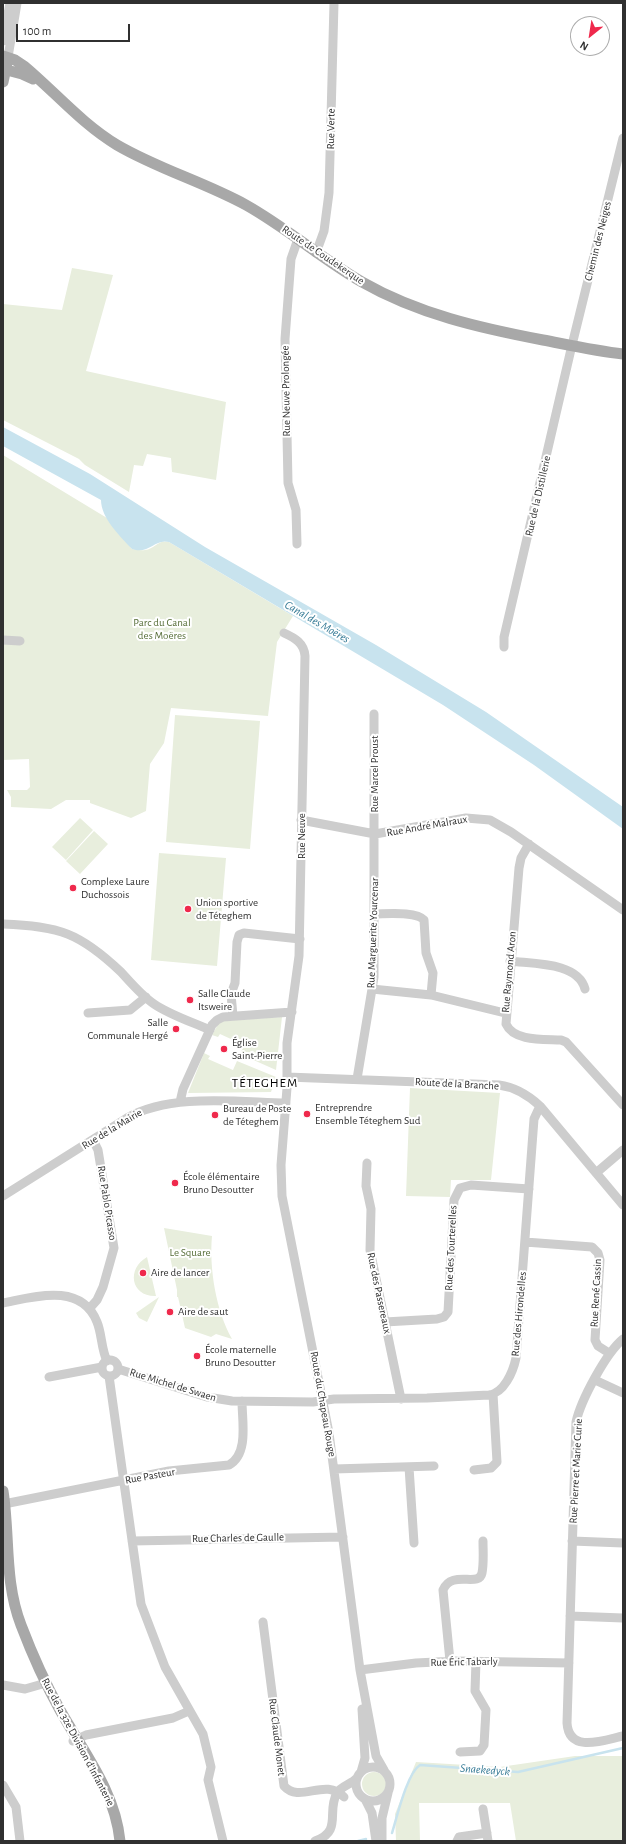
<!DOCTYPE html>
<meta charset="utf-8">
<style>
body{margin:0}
#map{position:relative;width:626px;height:1844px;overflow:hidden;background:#fff;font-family:"Alegreya Sans",sans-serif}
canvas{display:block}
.frame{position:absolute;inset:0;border:4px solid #303030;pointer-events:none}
.north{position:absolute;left:570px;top:16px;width:40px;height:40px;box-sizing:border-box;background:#fff;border:1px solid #acacac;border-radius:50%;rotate:210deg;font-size:11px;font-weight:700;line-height:16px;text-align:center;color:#303030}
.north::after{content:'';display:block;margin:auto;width:14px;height:18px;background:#ef294c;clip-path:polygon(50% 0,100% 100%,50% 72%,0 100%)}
.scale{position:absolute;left:16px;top:24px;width:114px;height:18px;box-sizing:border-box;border:2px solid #303030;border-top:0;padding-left:5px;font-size:12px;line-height:14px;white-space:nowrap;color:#303030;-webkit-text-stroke:3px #fff;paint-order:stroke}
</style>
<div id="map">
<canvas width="626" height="1844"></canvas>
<div class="frame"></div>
<div class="north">N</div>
<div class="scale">100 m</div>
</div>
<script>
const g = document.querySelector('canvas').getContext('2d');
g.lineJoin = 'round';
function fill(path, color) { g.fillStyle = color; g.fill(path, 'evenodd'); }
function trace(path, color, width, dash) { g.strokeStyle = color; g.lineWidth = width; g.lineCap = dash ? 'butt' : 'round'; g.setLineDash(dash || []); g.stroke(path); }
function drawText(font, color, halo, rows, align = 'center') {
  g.font = font + ' "Alegreya Sans",sans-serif'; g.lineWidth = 4; g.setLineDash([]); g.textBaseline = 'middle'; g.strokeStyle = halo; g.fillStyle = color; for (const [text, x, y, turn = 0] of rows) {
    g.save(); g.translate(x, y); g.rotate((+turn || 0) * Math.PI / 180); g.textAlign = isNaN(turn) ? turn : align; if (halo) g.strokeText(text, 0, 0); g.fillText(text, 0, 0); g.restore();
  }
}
fill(new Path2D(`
 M72,268L113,275L86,371L226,402L216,480L172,472L171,458L147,454L143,466L134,465L129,492L85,465L79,459L3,420V304L62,310Z
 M3,455L107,518L132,549C136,549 141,551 145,550C155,549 158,539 169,542L293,616L277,642L268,716L171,708L164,743L150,764L146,811L131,818L90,803V800H66L51,809L11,807V797L7,790H27L30,787L29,759L3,760Z
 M175,715L260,721L250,849L166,842Z
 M80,818L93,830L66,860L52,847Z
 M94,831L108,844L80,874L66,861Z
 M159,853L226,858L217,966L151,960Z
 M282,1017L276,1070L240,1054L244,1045L220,1034L218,1037L212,1035L220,1021Z
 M204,1053L210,1056L208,1059L233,1070L237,1061L276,1077L271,1092L188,1093Z
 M410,1088L500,1093L491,1180H451L450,1197L406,1196Z
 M164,1228L212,1236C209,1268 216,1311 232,1339L216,1334L211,1337L185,1328L178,1297H177V1290Z
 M147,1257L156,1296C131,1297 126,1269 147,1257Z
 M159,1297L147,1322L139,1318L136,1313Z
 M575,1756H623V1841H516L510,1803H419L420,1841H396L395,1814L416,1762L500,1767Z
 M362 1784a12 12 0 1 1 24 0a12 12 0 1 1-24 0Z`), '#e8eedd');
fill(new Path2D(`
 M3,427L90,474L205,547L376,645L486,712L623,807V829L534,765L443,705L169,542C155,538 149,555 132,549C120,536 101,518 101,500L3,446Z`), '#c8e3ee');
trace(new Path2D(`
 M392,1833C397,1817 407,1773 420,1765L518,1772L623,1748
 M358,1841L366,1839`), '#c8e3ee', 2.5);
trace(new Path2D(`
 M3,41L10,3
 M8,57L17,3
 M316,253L324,231L329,193L334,3
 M297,544L296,510L288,483L285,339L291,259L298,239
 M284,633C295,638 304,643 305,656L299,956L287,1043V1088L281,1165L282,1196L329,1433L360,1670L376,1756L384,1770
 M3,640L20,641
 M504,647V637L572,345L623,138
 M301,820L375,834L466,818L490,820L511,832L623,910
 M529,844L521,858L519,868L506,1024C514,1042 545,1039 561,1040L566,1042L623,1105
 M374,914C387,914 416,911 424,920L426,953L433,973L431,995
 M3,924C59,926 80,933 121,972C131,983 142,996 154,1004C170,1015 192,1022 210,1030
 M510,961C533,964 578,962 585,989
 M372,989L431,995L505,1013
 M88,1013L130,1010L146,997
 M233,1016L231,994L235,983L237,942L239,935L244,933L300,939
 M287,1077L499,1085C515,1087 528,1095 540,1106L623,1205
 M357,1079L374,977V714
 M180,1102L183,1089L212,1025L217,1020L223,1017L292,1012
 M367,1163L366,1186L371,1209L370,1250L401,1399
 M596,1173L623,1150
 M3,1196L127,1118C170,1093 237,1102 286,1103
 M525,1242L592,1247L598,1253L600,1260L595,1340L598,1346L609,1353
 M3,1303C34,1297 81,1282 97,1322C102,1334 101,1348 107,1361
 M89,1309L97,1300L103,1287L114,1248L98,1150L93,1140
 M385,1322L437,1319L444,1317L448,1312L454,1200L460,1188L471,1185L529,1189
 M623,1339C606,1353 581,1400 576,1422L567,1723C569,1754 604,1740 623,1736
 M102 1368a8 8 0 1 1 16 0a8 8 0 1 1-16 0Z
 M118,1369L207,1397L232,1401L313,1402L334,1399L427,1398L489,1395C504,1393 513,1372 516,1358L534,1119L540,1106
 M109,1376L141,1604L165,1667L203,1734L211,1767L208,1780L223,1841
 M49,1377L102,1367
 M595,1380L623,1393
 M409,1467L414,1543
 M334,1469L434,1466
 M474,1470L491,1468L497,1462L493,1394
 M4,1504L169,1471L229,1465C249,1454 242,1421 242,1401
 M132,1541L343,1537
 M572,1541L623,1543
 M570,1616L623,1618
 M263,1622L284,1786C300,1804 325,1777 344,1797
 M450,1661L443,1590C452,1569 479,1588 482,1573C484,1563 483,1551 483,1541
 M360,1670L416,1663L456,1661L569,1663
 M3,1685L25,1689L46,1683
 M73,1741L86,1735L173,1718L189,1711
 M460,1752L480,1751L484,1745L486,1710L475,1691L476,1661
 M356 1784a17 17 0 1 1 34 0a17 17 0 1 1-34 0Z
 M361,1772L365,1758L362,1709
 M3,1785L16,1807L20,1841
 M365,1799L372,1813L376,1841
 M483,1809L488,1841
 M315,1841C343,1831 326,1812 337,1793C341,1786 352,1784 357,1778
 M382,1841V1818L388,1793
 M457,1841L459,1837L487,1833`), '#cdcdcd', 9);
trace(new Path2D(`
 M3,56L15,60L24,66C55,92 82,124 117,145C158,169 204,182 246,205C287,228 322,259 362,282C418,314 480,328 543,340C569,345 596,351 623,354
 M3,69L22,74L33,79
 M3,82L7,63
 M3,1491C10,1536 4,1581 21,1625C32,1654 45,1683 60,1710C84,1753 115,1791 120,1841`), '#a8a8a8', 11);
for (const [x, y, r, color] of [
 [73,888,4,"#ef294c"],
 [188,909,4,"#ef294c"],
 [190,1000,4,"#ef294c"],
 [176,1029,4,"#ef294c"],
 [224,1049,4,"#ef294c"],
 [307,1114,4,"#ef294c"],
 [215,1115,4,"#ef294c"],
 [175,1183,4,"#ef294c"],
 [143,1273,4,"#ef294c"],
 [170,1312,4,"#ef294c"],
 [197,1356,4,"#ef294c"]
]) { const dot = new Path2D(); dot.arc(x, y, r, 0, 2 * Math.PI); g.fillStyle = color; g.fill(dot); trace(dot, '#fff', 1.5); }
drawText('11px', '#303030', '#fff', [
 ["Rue Verte",331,129,-89],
 ["Chemin des Neiges",598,241,-76],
 ["Route de Coudekerque",323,255,34],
 ["Rue Neuve Prolongée",286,391,-91],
 ["Rue de la Distillerie",538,496,-77],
 ["Rue Marcel Proust",375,774,-90],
 ["Rue André Malraux",427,826,-10],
 ["Rue Neuve",302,836,-90],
 ["Rue Marguerite Yourcenar",373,933,-88],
 ["Rue Raymond Aron",509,972,-85],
 ["Route de la Branche",457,1084,3],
 ["Rue de la Mairie",112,1129,-31],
 ["Rue Pablo Picasso",107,1203,81],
 ["Rue des Tourterelles",451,1248,-87],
 ["Rue des Passereaux",379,1293,78],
 ["Rue René Cassin",596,1293,-87],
 ["Rue des Hirondelles",519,1314,-85],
 ["Rue Michel de Swaen",173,1385,17],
 ["Route du Chapeau Rouge",323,1404,80],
 ["Rue Pierre et Marie Curie",576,1471,-87],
 ["Rue Pasteur",150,1476,-10],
 ["Rue Charles de Gaulle",238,1538,-1],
 ["Rue Éric Tabarly",464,1662,-1],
 ["Rue Claude Monet",277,1737,83],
 ["Rue de la 32e Division d'Infanterie",78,1742,62]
]);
drawText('11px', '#586f3a', '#fff', [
 ["Parc du Canal",162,623],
 ["des Moëres",162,636],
 ["Le Square",190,1253]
]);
drawText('11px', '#303030', '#fff', [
 ["Complexe Laure",81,882],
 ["Duchossois",81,895],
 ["Union sportive",196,903],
 ["de Téteghem",196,916],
 ["Salle Claude",198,994],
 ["Itsweire",198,1007],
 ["Salle",168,1023,"right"],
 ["Communale Hergé",168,1036,"right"],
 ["Église",232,1043],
 ["Saint-Pierre",232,1056],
 ["Entreprendre",315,1108],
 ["Ensemble Téteghem Sud",315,1121],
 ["Bureau de Poste",223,1109],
 ["de Téteghem",223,1122],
 ["École élémentaire",183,1177],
 ["Bruno Desoutter",183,1190],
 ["Aire de lancer",151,1273],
 ["Aire de saut",178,1312],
 ["École maternelle",205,1350],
 ["Bruno Desoutter",205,1363]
], 'left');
drawText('italic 12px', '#387c97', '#fff', [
 ["Canal des Moëres",317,622,30],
 ["Snaekedyck",485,1770,4]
]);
g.letterSpacing = '1px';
drawText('13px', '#000', '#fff', [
 ["TÉTEGHEM",265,1083]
]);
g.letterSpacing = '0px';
</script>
